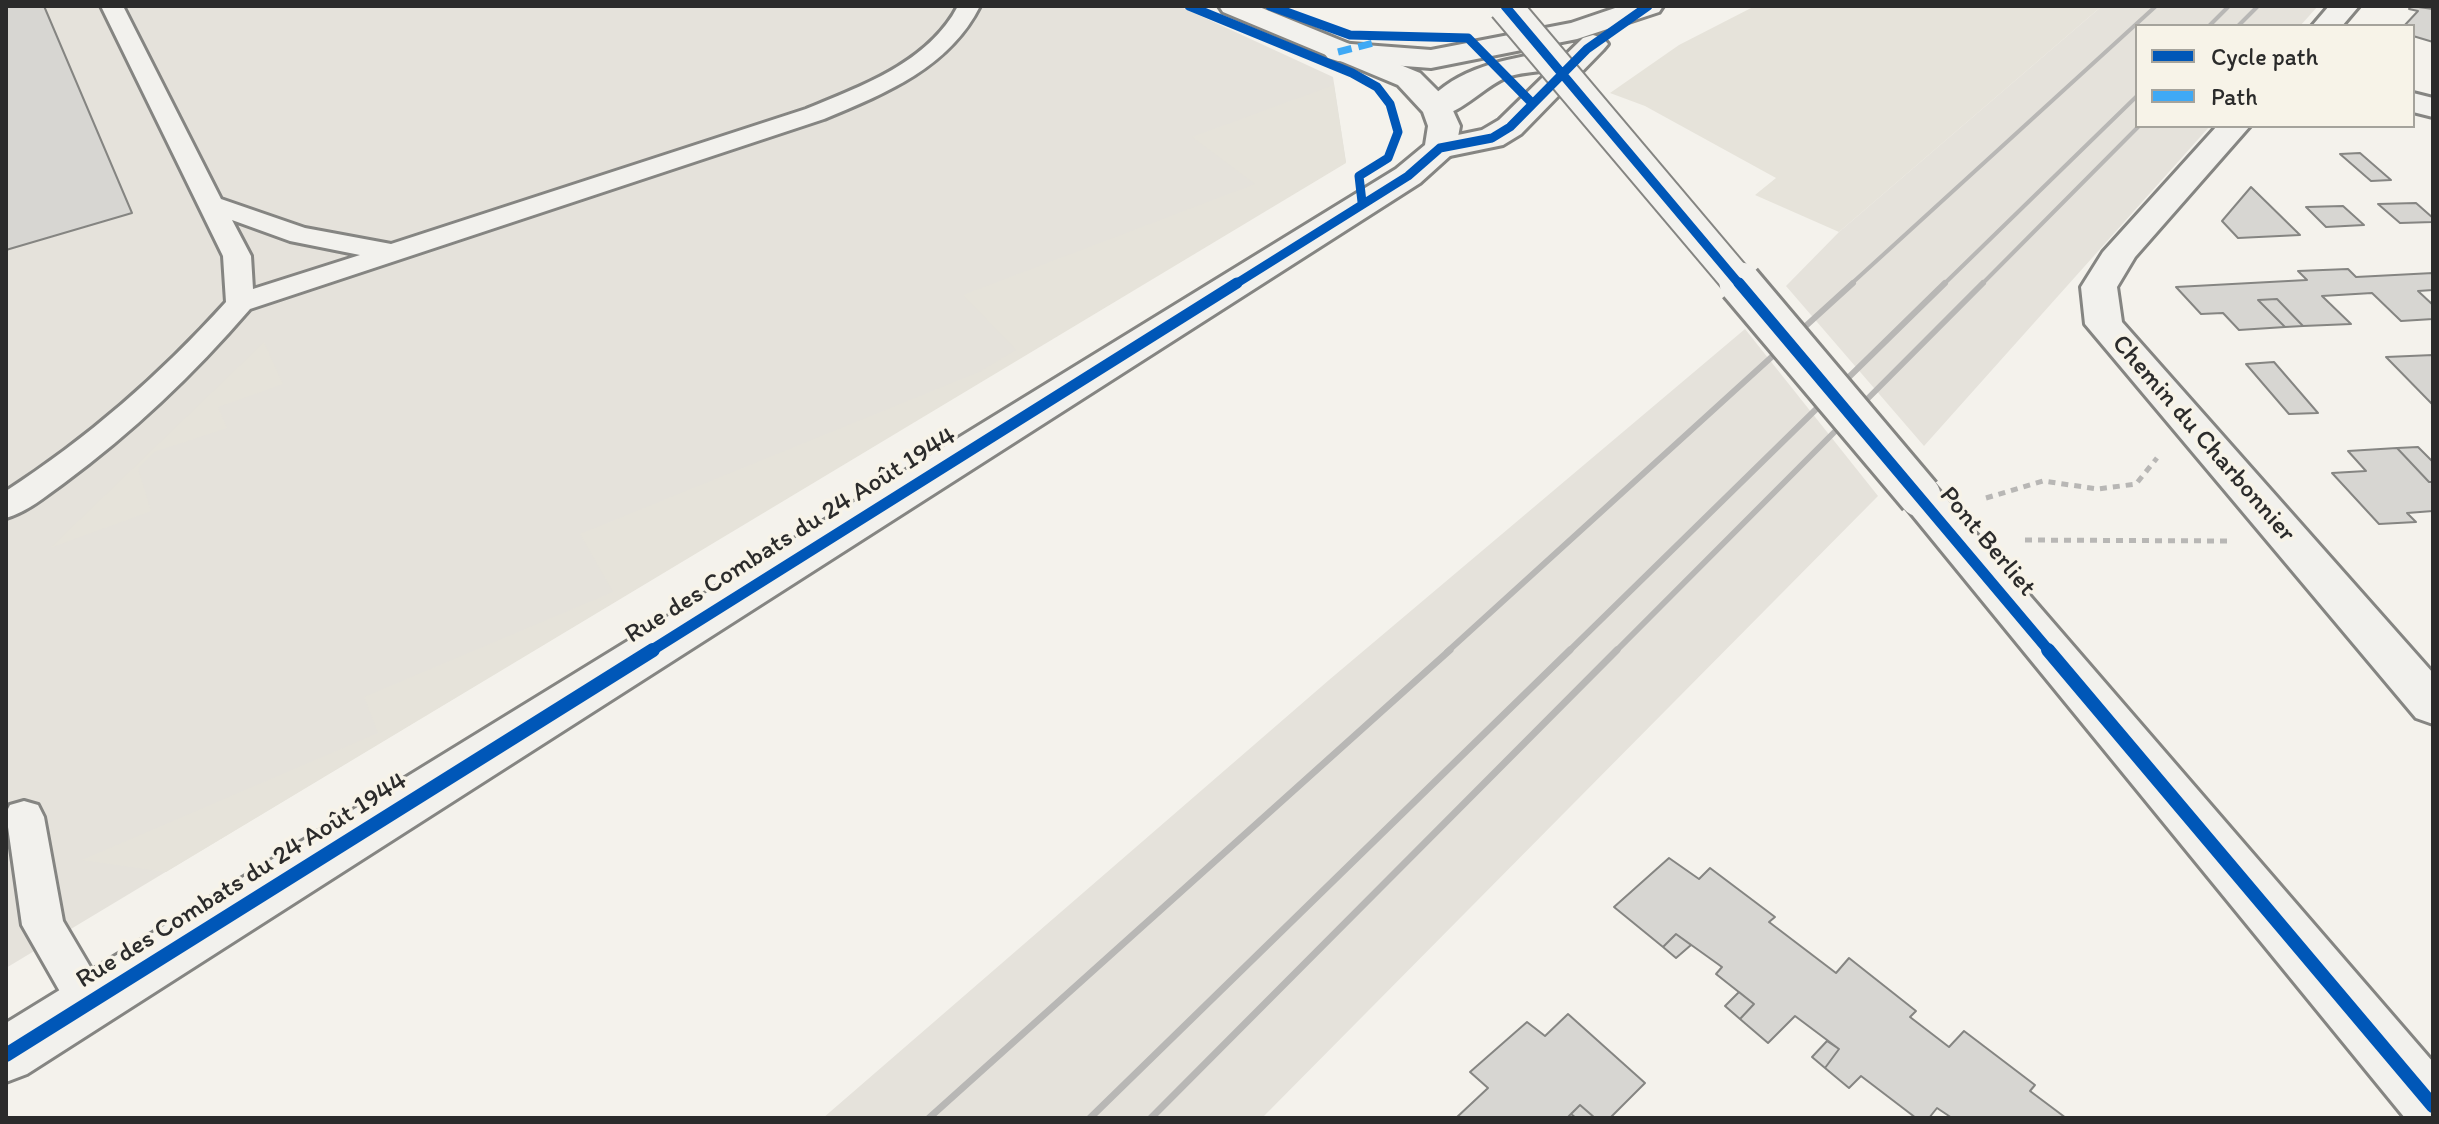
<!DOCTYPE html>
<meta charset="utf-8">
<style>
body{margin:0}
#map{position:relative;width:2439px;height:1124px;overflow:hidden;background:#f4f2ec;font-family:Itim,sans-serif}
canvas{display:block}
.frame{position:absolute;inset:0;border:8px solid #2b2b2b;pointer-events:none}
.legend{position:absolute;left:2135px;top:24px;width:280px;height:104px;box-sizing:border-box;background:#f7f3e8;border:2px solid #a5a39c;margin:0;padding:10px 14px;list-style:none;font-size:24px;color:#2b2b2b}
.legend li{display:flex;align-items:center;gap:16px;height:40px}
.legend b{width:40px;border:2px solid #a5a39c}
</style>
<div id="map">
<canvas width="2439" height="1124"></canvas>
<div class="frame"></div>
<ul class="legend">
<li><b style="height:10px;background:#0057b8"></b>Cycle path</li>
<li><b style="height:10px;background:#3fa9f5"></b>Path</li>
</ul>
</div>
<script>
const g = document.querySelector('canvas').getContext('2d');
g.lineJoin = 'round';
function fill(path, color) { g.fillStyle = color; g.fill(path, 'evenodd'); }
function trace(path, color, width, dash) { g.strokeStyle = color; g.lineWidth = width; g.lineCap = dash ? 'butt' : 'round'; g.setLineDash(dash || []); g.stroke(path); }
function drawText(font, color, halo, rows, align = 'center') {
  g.font = font + ' Itim,sans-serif'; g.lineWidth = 7; g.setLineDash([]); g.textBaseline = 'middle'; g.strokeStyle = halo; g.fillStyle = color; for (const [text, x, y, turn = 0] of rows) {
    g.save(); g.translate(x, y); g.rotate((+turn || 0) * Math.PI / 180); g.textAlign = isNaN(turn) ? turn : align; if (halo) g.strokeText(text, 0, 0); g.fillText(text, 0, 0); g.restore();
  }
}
fill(new Path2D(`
 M6,6H1179L1333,77L1346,162L6,968Z
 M2102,6H2318L2300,26H2137V126H2210L1924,446L1786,286L1839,232Z
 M1745,329L1878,496L1262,1118H823L1329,680Z`), '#e5e2db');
fill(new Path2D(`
 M1755,6H2102L1839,232L1755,195L1776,178L1645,106L1610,93L1679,45Z
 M1334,85L1346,163L166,872L82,860L378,733L364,697L613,592L580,534L979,372L1016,350L963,295L1255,184L1192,137Z
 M264,342L283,384L218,407L227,428L154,452L138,468L151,511L50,548Z`), '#e6e3da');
const building = new Path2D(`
 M6,6H44L132,213L6,250Z
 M2411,6L2433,9V42L2413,36V26H2404L2418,11L2409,9Z
 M2360,153L2391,180L2371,181L2340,154Z
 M2251,187L2300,235L2238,238L2222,221Z
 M2416,203L2433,218V222L2400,223L2378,204Z
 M2343,206L2364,225L2326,227L2306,207Z
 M2348,269L2356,277L2433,273V290L2418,291L2433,305V319L2401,321L2372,293L2322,296L2351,324L2303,326L2277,299L2258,300L2285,327L2239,330L2223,313L2201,314L2176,287L2307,280L2298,271Z
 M2277,299L2303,326L2285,327L2258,300Z
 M2433,355V405L2386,357Z
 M2274,362L2318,413L2289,414L2246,364Z
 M2418,447L2433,462V482H2429L2397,448Z
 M2397,448L2429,482H2433V511L2407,513L2416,522L2379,524L2332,473L2366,471L2348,451Z
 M1669,858L1699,879L1710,868L1775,917L1769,922L1836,973L1849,958L1916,1011L1910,1017L1949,1047L1964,1031L2035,1085L2030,1091L2066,1118H1952L1937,1108L1929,1118H1916L1861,1076L1849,1088L1825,1068L1839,1049L1795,1016L1768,1043L1740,1019L1754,1004L1716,974L1722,967L1676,934L1663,947L1614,907Z
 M1676,934L1691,945L1676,958L1663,947Z
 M1739,992L1754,1004L1740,1019L1725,1006Z
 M1568,1014L1645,1083L1610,1118H1595L1580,1105L1567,1118H1456L1488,1088L1470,1072L1527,1022L1545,1036Z
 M1827,1041L1839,1049L1825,1068L1812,1057Z
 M1580,1105L1595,1118H1576L1571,1114Z`);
fill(building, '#d7d6d2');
trace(building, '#858582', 2);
const lane = new Path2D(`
 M101,6H123L221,199L305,228L391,244L806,109C862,86 929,62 958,6H980C949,68 884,94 824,119L250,309C194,374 133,432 64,483C46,496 27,512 6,518V491C88,438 161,374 226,302L223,256ZM232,220L290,241L360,255L253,289L251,256Z
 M24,801L38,805L44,817L63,921L112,1004L105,1018L90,1024L75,1018L22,925L6,813L10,805Z`);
const street = new Path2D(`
 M1621,6H1663L1659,12L1577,39L1431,68L1338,61L1328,58L1323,52L1328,46L1338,43L1431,50L1571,23Z
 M1593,35L1603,38L1608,44L1603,50L1521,134L1503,145L1440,158L1429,155L1424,148L1429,141L1482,130L1499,120L1583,38Z
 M1539,54L1550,57L1554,63L1550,69C1535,73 1518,72 1505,78C1480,89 1453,122 1427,116L1422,109C1448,72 1498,60 1539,54Z
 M2413,93L2433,98V117L2413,112Z`);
const secondary = new Path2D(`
 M1219,6H1257L1420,73L1449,102L1460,126L1456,148L1451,155L1420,183L27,1074L6,1082V1023L1396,169L1425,145L1428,126L1423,112L1398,85L1223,12Z
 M2329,6H2359L2342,26H2312Z
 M2217,126H2250L2135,257L2117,287L2122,322L2433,673V724L2416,718L2085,324L2081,287L2103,252Z
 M1920,482L1935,486L2433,1062V1118H2405L1905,506L1899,496L1905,486Z`);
trace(lane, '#858582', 6);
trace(street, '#858582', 6);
trace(secondary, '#858582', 6);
trace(new Path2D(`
 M1986,498L2043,481L2098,489L2136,484L2157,458
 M2025,540L2227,541`), '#b8b7b5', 5, [7, 6]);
fill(lane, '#f2f1ed');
fill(street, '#f2f1ed');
fill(secondary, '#f2f1ed');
trace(new Path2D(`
 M2209,26L2229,6
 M2238,26L2258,6
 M1850,285L2156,6
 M1943,285L2137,96
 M1981,285L2139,126`), '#b8b7b5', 4);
trace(new Path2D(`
 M1447,652L1853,283
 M1568,652L1945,283
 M1615,652L1983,283`), '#b8b7b5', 6);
trace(new Path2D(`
 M929,1118L1450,650
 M1090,1118L1570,650
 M1151,1118L1617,650`), '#b8b7b5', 7);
const secondaryBridgeFar1 = new Path2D(`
 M1505,6L1741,285`);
const secondaryBridge = new Path2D(`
 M1740,283L1920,496`);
trace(secondaryBridgeFar1, '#858582', 36, []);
trace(secondaryBridge, '#858582', 47, []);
trace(secondaryBridgeFar1, '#f2f1ed', 32);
trace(secondaryBridge, '#f2f1ed', 41);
trace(new Path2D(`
 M1338,52L1373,43`), '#3fa9f5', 7, [14, 7]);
trace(new Path2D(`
 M1189,6L1352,73L1377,87L1390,104L1398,132L1388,158L1359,176L1362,202
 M1270,6L1350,35L1468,38L1532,103
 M1505,6L1740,285
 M1234,285L1408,176L1440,148L1492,138L1510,127L1587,49L1648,6`), '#0057b8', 9);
trace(new Path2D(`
 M1739,283L2050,652
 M649,652L1237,283`), '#0057b8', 11);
trace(new Path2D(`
 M2048,650L2433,1106
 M6,1055L653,650`), '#0057b8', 14);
drawText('26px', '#2b2b2b', '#f7f3e8', [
 ["Chemin du Charbonnier",2203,439,49],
 ["Rue des Combats du 24 Août 1944",791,536,-32],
 ["Pont Berliet",1987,542,50],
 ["Rue des Combats du 24 Août 1944",242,881,-32]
]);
</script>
